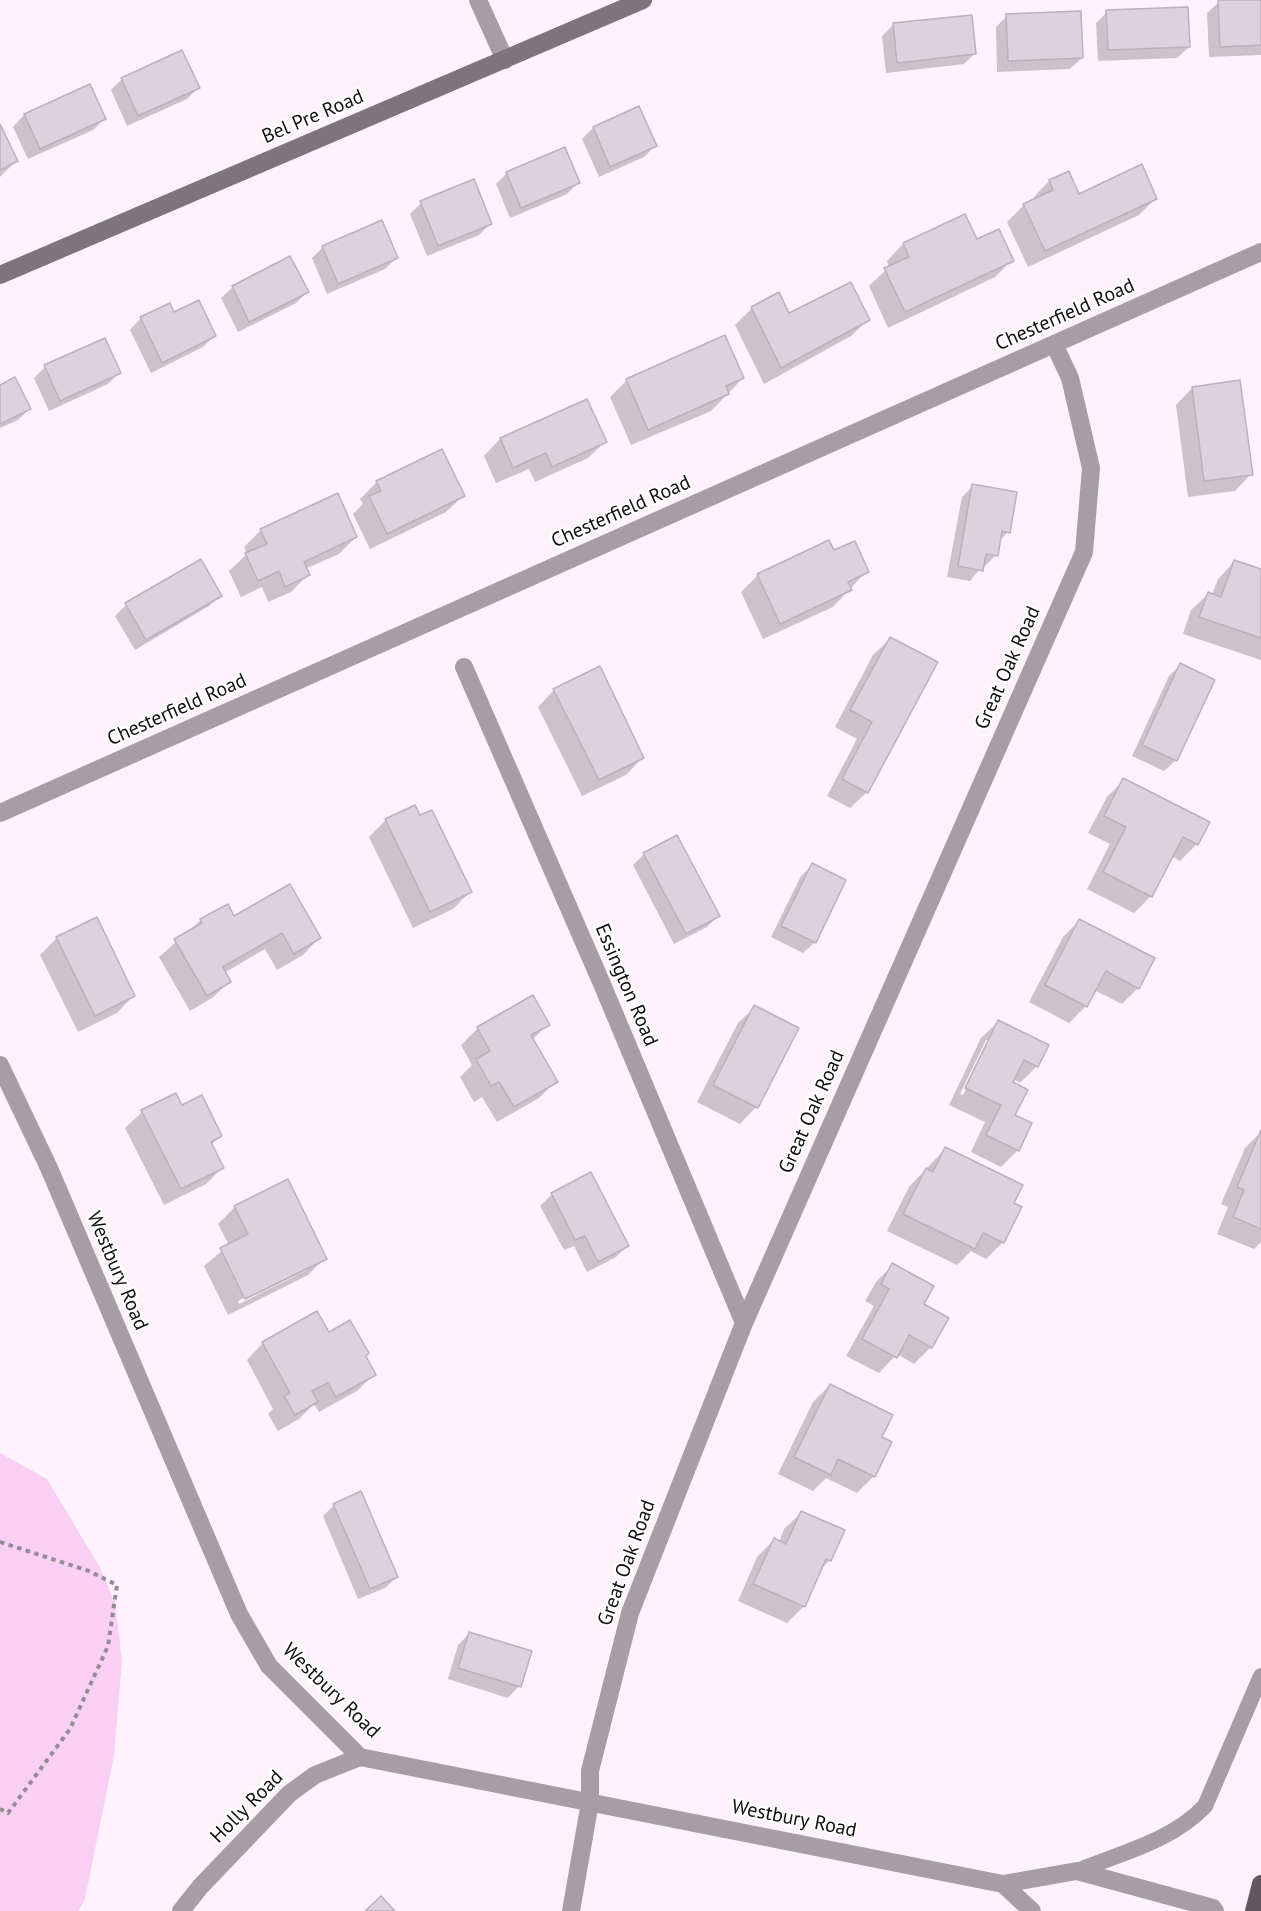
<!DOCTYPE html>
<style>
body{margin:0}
canvas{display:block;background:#fef2fc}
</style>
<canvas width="1261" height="1911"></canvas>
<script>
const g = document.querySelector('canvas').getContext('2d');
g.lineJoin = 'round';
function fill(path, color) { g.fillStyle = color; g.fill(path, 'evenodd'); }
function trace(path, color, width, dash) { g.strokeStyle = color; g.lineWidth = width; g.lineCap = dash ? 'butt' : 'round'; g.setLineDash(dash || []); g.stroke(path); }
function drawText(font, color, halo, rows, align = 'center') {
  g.font = font + ' "PT Sans",sans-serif'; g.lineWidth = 4.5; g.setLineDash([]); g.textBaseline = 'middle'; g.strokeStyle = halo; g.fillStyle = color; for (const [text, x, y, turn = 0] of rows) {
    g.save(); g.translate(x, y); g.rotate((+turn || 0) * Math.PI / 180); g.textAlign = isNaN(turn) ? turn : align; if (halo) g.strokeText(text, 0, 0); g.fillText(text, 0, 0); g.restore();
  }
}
fill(new Path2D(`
 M0,1453L47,1479L99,1566L115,1602L122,1661L114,1755L85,1899L78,1911H0Z`), '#f9d0f4');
fill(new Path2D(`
 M1261,0V55L1209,57L1207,13L1219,2Z
 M1107,12L1189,47L1177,58L1098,61L1096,23Z
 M1007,16L1082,58L1070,69L997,72L996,27Z
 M893,25L975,53L964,64L886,73L882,36Z
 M122,79L198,88L187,99L127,126L111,90Z
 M89,86L104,119L93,130L28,159L13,127L24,115Z
 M638,108L655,146L644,157L599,177L582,139L593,128Z
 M0,127L16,161L0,177Z
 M507,173L578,183L567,194L510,218L496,184Z
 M1068,173L1078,196L1156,198L1139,215L1028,267L1007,222L1024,205L1034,201L1033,198L1049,181Z
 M421,203L490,224L479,235L427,256L410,214Z
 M965,216L977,241L1012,260L995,277L888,328L869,286L889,267L887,261L903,244Z
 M323,247L396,258L385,269L327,294L312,258Z
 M290,258L307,292L296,303L238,332L221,298L233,287Z
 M752,308L789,315L868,320L851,336L764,384L735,325Z
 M174,314L214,336L203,347L151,373L130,330L141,318Z
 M45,367L119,373L108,384L49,411L34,378Z
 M743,378L711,411L631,445L610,397L627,380Z
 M0,386L29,409L18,420L0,428Z
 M1192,388L1251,474L1235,491L1188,497L1176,405Z
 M587,401L605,442L588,458L535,482L529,469L496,483L484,456L500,439Z
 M377,482L463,496L446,512L370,549L353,514L363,504L360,499Z
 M973,486L1008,532L999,541L996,555L985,566H982L970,581L947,577L962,497Z
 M261,530L356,537L339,554L305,569L308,575L291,592L268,602L262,587L241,597L229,571L247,554L244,547Z
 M833,552L867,571L833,607L763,639L741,592L758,575Z
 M1234,562L1261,571V660L1183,634L1191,610L1208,594L1212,595L1218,579Z
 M220,595L209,606L135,650L115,616L126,605Z
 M890,639L867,792L850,808L827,796L857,739L835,727L873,655Z
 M1180,665L1213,680L1176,760L1164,771L1132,756L1169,676Z
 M554,690L642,758L626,775L582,796L538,707Z
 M1124,780L1197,844L1180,861L1171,856L1151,896L1134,913L1087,889L1110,844L1088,833L1107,797Z
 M419,817L470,892L453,909L413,928L369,837L386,820Z
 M676,837L718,916L707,927L674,944L633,865L644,854Z
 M812,865L815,942L803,953L771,937L801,876Z
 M233,918L319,938L303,955L277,970L265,949L224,973L229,982L212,998L190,1011L159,957L201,920Z
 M1080,920L1138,988L1122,1004L1094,990L1086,1006L1069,1023L1029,1002L1063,937Z
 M57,938L133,996L117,1013L78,1032L40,955Z
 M532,997L548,1024L532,1040L556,1081L539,1098L497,1122L482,1097L474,1102L460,1077L472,1065L461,1045L477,1029Z
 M755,1007L797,1028L756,1107L740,1124L697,1102L738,1023Z
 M998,1022L1037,1066L1020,1083L1013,1079L1011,1083L1013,1116L1030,1124L1018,1150L1001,1167L971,1152L985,1122L949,1105L981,1038ZM986,1040H990L963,1095L960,1094Z
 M181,1107L221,1136L211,1145L223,1167L206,1184L164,1205L125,1128L142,1112Z
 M1261,1132V1242L1254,1249L1217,1234L1228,1207L1221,1204L1245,1148Z
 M945,1149L1012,1204L1003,1242L986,1259L971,1251L957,1265L887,1231L909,1187Z
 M590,1174L627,1246L616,1257L587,1272L574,1246L564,1250L540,1206L551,1195Z
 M235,1207L325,1258L308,1275L228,1315L204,1266L229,1245L218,1224ZM307,1267V1270L239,1304L238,1301Z
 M893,1265L922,1305L931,1347L914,1364L897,1354L879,1373L846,1356L874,1306L865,1301L876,1282Z
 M328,1334L364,1356L374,1374L357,1391L319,1412L314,1404L299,1419L278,1431L268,1414L273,1409L247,1360L263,1343Z
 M830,1385L874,1476L857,1493L826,1478L813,1491L778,1474L813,1402Z
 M334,1505L397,1577L385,1588L358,1599L323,1516Z
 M801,1513L830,1560L820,1570L804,1606L787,1623L738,1601L757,1557L774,1540L779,1542L784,1529Z
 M469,1634L519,1686L508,1698L448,1679L458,1645Z`), '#0003');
const building = new Path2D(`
 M1218,0H1261V45L1220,47Z
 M1188,7L1190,47L1108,50L1106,10Z
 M1081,11L1083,58L1008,61L1006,14Z
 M972,15L976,54L897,63L893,23Z
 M182,50L200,88L138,116L121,78Z
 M90,84L106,119L40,149L24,114Z
 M639,106L657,146L610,167L593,127Z
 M0,124L18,161L0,170Z
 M565,147L580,183L521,208L506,172Z
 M1142,164L1157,199L1045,251L1023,204L1053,190L1049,180L1069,171L1079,194Z
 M474,179L492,224L438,246L420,201Z
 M965,214L977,239L999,229L1014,261L905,312L884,268L909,257L903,243Z
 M382,220L398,258L338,284L322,246Z
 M290,256L309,292L249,322L232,286Z
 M851,282L870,320L781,368L751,307L779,292L789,313Z
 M199,300L216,336L162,363L140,317L170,303L174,312Z
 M725,335L744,378L726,386L729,394L648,430L626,379Z
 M105,338L121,373L60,401L44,365Z
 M15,377L31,409L0,424V385Z
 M1240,380L1253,475L1204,481L1192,387Z
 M587,399L607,442L552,467L546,453L513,468L500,438Z
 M442,449L465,496L387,534L369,496L381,491L376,481Z
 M972,484L1017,492L1010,533L1002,531L998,556L986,554L983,571L958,566Z
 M338,493L357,537L304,562L310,575L285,587L279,571L258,581L245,553L267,544L260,529Z
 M829,540L834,550L855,541L869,572L848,582L852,590L780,624L757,574Z
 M201,559L222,596L146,640L125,603Z
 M1234,560L1261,569V638L1199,617L1208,592L1221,597Z
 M890,637L938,662L868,793L842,779L872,722L850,710Z
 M1180,663L1215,680L1177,761L1142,745Z
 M600,666L644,758L599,780L553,689Z
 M1123,778L1210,822L1198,845L1183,837L1152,897L1103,872L1126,827L1104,816Z
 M415,805L420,815L432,810L472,892L430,912L385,819Z
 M677,835L720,916L686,934L643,853Z
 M812,863L846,880L816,943L781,926Z
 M290,884L321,938L294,954L282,933L223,967L231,982L207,996L174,939L202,923L200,919L228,904L234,916Z
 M97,917L135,996L95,1016L56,937Z
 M1079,919L1155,958L1139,989L1106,971L1087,1007L1045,985Z
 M533,995L550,1025L531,1035L558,1082L514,1107L499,1082L491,1086L476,1059L490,1051L477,1027Z
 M754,1005L799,1028L758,1108L713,1085Z
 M998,1020L1049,1045L1038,1067L1024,1060L1013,1082L1028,1090L1015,1115L1032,1123L1019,1151L986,1135L1001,1105L965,1088Z
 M176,1093L182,1105L202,1095L222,1136L211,1142L224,1168L181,1189L141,1110Z
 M1261,1130V1229L1233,1217L1244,1190L1237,1187Z
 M945,1147L1023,1185L1014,1203L1022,1207L1004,1243L983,1233L975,1249L903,1214L926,1168L933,1172Z
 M591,1172L629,1246L598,1262L585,1236L575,1240L551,1193Z
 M288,1179L327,1259L245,1299L220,1248L248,1234L234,1206Z
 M892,1263L934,1286L924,1304L949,1318L932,1348L909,1335L897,1358L862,1339L889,1289L881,1284Z
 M317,1311L329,1332L350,1320L369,1353L366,1356L376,1375L336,1397L328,1383L312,1391L318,1402L295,1415L284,1396L290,1393L262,1342Z
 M830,1384L893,1415L882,1437L892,1442L875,1477L838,1459L831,1475L794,1457Z
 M361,1491L398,1577L370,1589L333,1504Z
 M801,1511L845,1530L831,1561L826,1559L805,1607L753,1584L774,1538L786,1544Z
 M469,1632L532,1651L521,1687L458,1668Z
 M381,1896L395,1911H365Z`);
fill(building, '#ded1dc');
trace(building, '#bdafbb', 1.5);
trace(new Path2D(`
 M0,1542L89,1571L117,1585L108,1646L70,1729L8,1813L0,1809`), '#968d94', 4, [4.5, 4.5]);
trace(new Path2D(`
 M1077,1871C1121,1853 1172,1841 1205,1806L1261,1676`), '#a59fa4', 16);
trace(new Path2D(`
 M478,0L505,60
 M464,667L602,984L744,1323
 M0,813L1261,252
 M0,1065L49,1168L239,1614L269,1666L360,1757L1003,1884L1077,1871L1213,1908L1215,1911
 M1003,1884L1032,1911
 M181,1911L200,1887L289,1794L315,1775L360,1757
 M571,1911L590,1802V1771L630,1613L744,1323L1084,552L1091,468L1070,378L1054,344`), '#a59fa4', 18);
trace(new Path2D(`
 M0,275L643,0`), '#7d757c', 18);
trace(new Path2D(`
 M1254,1911L1261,1884`), '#625860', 18);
drawText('20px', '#110d10', '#fff', [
 ["Bel Pre Road",313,117,-23],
 ["Chesterfield Road",1065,315,-24],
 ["Chesterfield Road",621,512,-24],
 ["Great Oak Road",1008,668,-66],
 ["Chesterfield Road",177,710,-24],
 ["Essington Road",626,985,67],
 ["Great Oak Road",812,1112,-66],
 ["Westbury Road",117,1271,67],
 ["Great Oak Road",627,1563,-70],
 ["Westbury Road",331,1691,44],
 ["Holly Road",247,1807,-45],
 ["Westbury Road",794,1819,11]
]);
</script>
